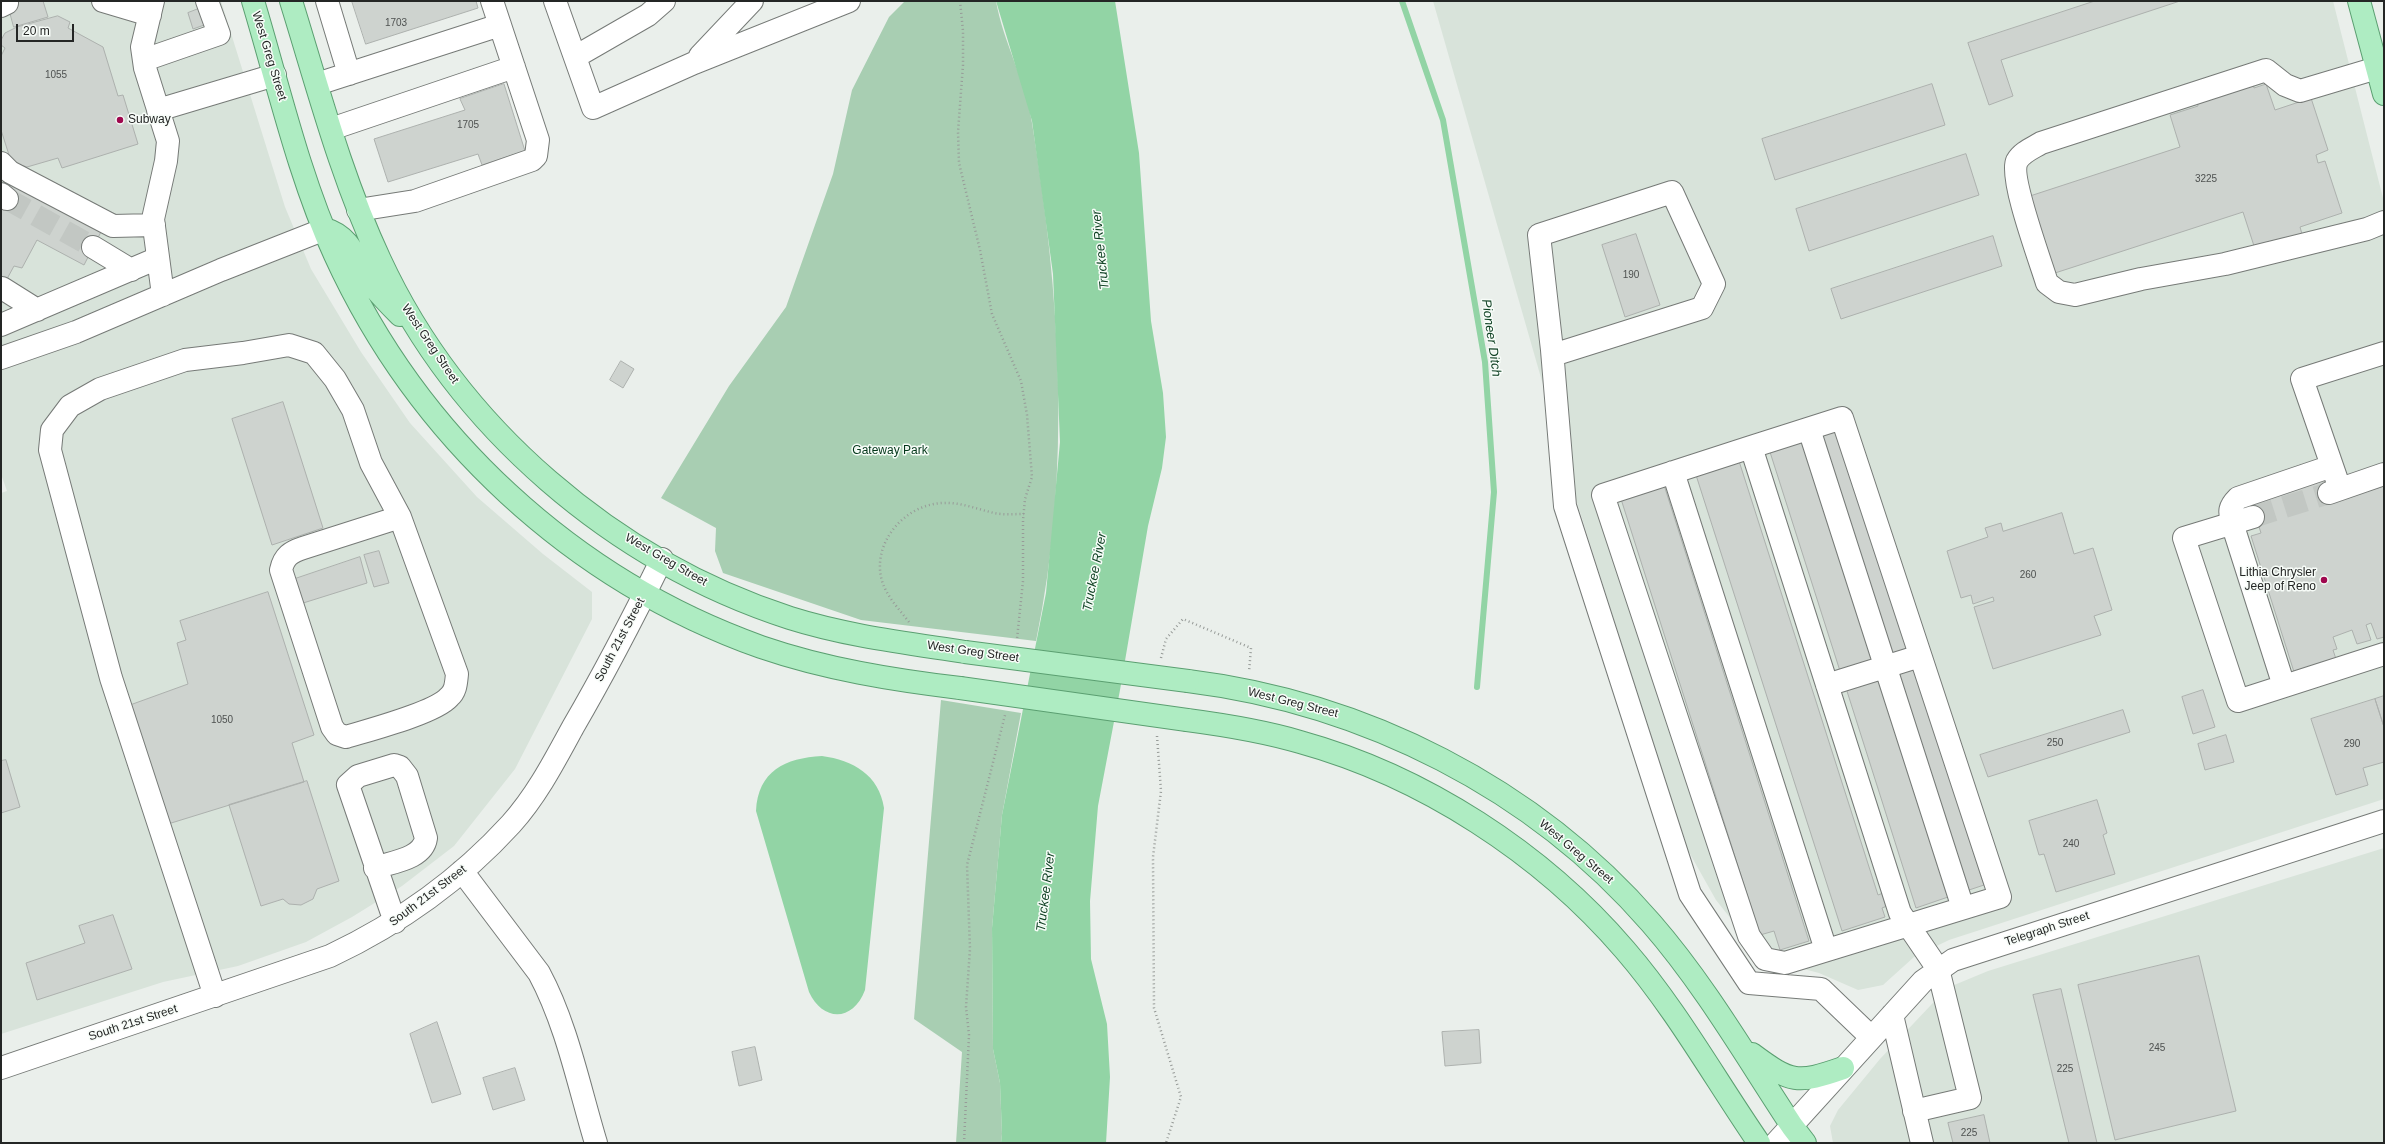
<!DOCTYPE html>
<style>
body{margin:0}
#map{position:relative;width:2385px;height:1144px;overflow:hidden;background:#eaefeb;font-family:Arial,sans-serif}
canvas{display:block}
.frame{position:absolute;inset:0;border:2px solid #242625;pointer-events:none}
.scale{position:absolute;left:16px;top:24px;width:58px;height:18px;box-sizing:border-box;border:2px solid #242625;border-top:0;padding-left:5px;font-size:12px;line-height:14px;white-space:nowrap;color:#242625;-webkit-text-stroke:3px #f7fcf8;paint-order:stroke}
</style>
<div id="map">
<canvas width="2385" height="1144"></canvas>
<div class="frame"></div>
<div class="scale">20 m</div>
</div>
<script>
const g = document.querySelector('canvas').getContext('2d');
g.lineJoin = 'round';
function fill(path, color) { g.fillStyle = color; g.fill(path, 'evenodd'); }
function trace(path, color, width, dash) { g.strokeStyle = color; g.lineWidth = width; g.lineCap = dash ? 'butt' : 'round'; g.setLineDash(dash || []); g.stroke(path); }
function drawText(font, color, halo, rows, align = 'center') {
  g.font = font + ' Arial,sans-serif'; g.lineWidth = 3; g.setLineDash([]); g.textBaseline = 'middle'; g.strokeStyle = halo; g.fillStyle = color; for (const [text, x, y, turn = 0] of rows) {
    g.save(); g.translate(x, y); g.rotate((+turn || 0) * Math.PI / 180); g.textAlign = isNaN(turn) ? turn : align; if (halo) g.strokeText(text, 0, 0); g.fillText(text, 0, 0); g.restore();
  }
}
fill(new Path2D(`
 M1,1H221L285,207L311,269L361,352L410,423L477,497L543,554L592,592V619L515,769L454,846L402,886L352,917L306,942L238,966L163,982L1,1034V493L7,491L1,474Z
 M1433,1H2333L2384,202V799L1949,940L1914,957L1883,985L1858,990L1819,973L1762,958L1716,900L1685,845L1574,493Z
 M2384,848V1143H1833L1830,1126L1838,1110L1880,1059L1947,988L1988,971Z`), '#d8e3da');
fill(new Path2D(`
 M905,1H996C1003,42 1026,81 1032,123C1060,293 1072,470 1036,641L861,620L723,573L715,551L716,528L661,498L729,386L786,307L833,174L852,90L889,17Z
 M941,700L1021,713L1002,815L992,928L993,1049L1000,1083L1002,1134L1001,1143H956L962,1052L914,1019Z`), '#a8ceb2');
fill(new Path2D(`
 M996,1H1115L1139,153L1151,321L1163,393L1166,437L1162,468L1148,526L1120,690L1098,806L1090,901L1091,959L1107,1024L1110,1077L1106,1143H1001L1002,1134L1000,1083L993,1049L992,928L1002,815L1046,593L1060,442L1053,274L1032,121Z
 M822,756C853,760 879,775 884,808L865,990C853,1022 823,1022 809,992L756,811C758,771 785,758 822,756Z`), '#92d4a5');
trace(new Path2D(`
 M1402,1L1443,120L1485,362L1494,492L1477,687`), '#92d4a5', 6);
const building = new Path2D(`
 M7,1H43L48,17L14,27Z
 M352,1H476L478,8L366,44Z
 M2095,1H2180L2001,60L2013,96L1989,105L1968,43Z
 M201,8L207,24L193,29L188,13Z
 M58,16L70,22L68,28L103,47L118,96L123,95L138,144L62,168L58,158L27,167L15,163L16,162L10,158L1,130V56L5,48L1,45V40L5,33L17,27Z
 M2253,83L2254,88L2266,84L2275,110L2311,98L2328,150L2316,155L2318,163L2325,161L2342,213L2300,227L2302,234L2255,249L2243,212L2055,273L2030,196L2180,147L2170,115L2198,106L2197,101Z
 M504,84L525,151L482,165L478,154L388,182L374,139L465,110L460,99Z
 M1932,84L1945,125L1775,180L1762,139Z
 M1966,154L1979,195L1809,251L1796,209Z
 M15,182L103,228L84,265L37,240L22,268L14,266L1,290V209Z
 M1636,234L1660,305L1625,317L1602,245Z
 M1993,236L2002,266L1841,319L1831,289Z
 M621,361L634,369L623,388L610,380Z
 M283,402L323,528L272,545L232,419Z
 M1839,430L1909,649L1890,655L1821,436Z
 M1805,441L1875,660L1840,671L1770,452Z
 M1739,461L1878,895L1883,893L1887,906L1882,908L1885,917L1842,931L1696,475Z
 M2324,479L2332,502L2384,486V637L2377,639L2371,623L2366,625L2371,640L2357,644L2352,630L2333,637L2337,649L2333,650L2336,659L2294,672L2251,536L2261,533L2251,502Z
 M1664,485L1809,941L1780,950L1774,931L1760,935L1621,499Z
 M2062,513L2074,554L2093,548L2112,610L2094,616L2101,635L1993,669L1974,607L1994,601L1993,597L1973,604L1971,595L1961,598L1947,551L1988,537L1985,528L2001,523L2003,531Z
 M379,551L389,583L374,587L364,555Z
 M360,557L367,583L300,604L292,580Z
 M268,592L314,735L292,743L304,782L168,824L130,705L188,684L177,643L186,640L180,621Z
 M1914,667L1984,885L1966,891L1897,672Z
 M1881,677L1951,896L1916,908L1846,688Z
 M2203,690L2215,727L2193,734L2182,697Z
 M2384,696V727L2375,699Z
 M2375,699L2384,727V762L2363,768L2368,785L2336,795L2311,719Z
 M2123,710L2130,732L1988,777L1980,755Z
 M2226,735L2234,762L2205,770L2198,744Z
 M6,760L20,807L1,813V761Z
 M307,781L339,881L317,889L313,899L301,905L289,904L283,899L261,906L229,805Z
 M2097,800L2107,833L2103,835L2115,874L2056,892L2044,854L2039,855L2029,821Z
 M113,915L132,969L37,1000L26,963L85,943L79,926Z
 M2199,956L2236,1111L2115,1140L2078,985Z
 M2061,989L2097,1143H2069L2033,995Z
 M437,1022L461,1094L432,1103L410,1034Z
 M1479,1030L1481,1063L1445,1066L1442,1032Z
 M755,1047L762,1080L739,1086L732,1052Z
 M515,1068L525,1100L493,1110L483,1078Z
 M1984,1115L1990,1143H1953L1948,1123Z`);
fill(building, '#ced3cf');
trace(building, '#adb1ae', 1);
trace(new Path2D(`
 M7,199L93,247
 M2253,517L2329,493`), '#c2c7c3', 22, [22, 11]);
const minor = new Path2D(`
 M103,1L150,15
 M153,1L142,47L145,68L168,141L166,161L153,219L163,295
 M327,1L349,74
 M555,1L593,108L694,63L849,1
 M1,6L7,3
 M700,56L752,1
 M575,57L648,15L664,1
 M144,60L219,34L207,1
 M2377,68L2300,91L2285,85L2266,70L2041,143C2033,148 2022,152 2017,161C2009,177 2041,263 2047,283L2059,292L2075,295L2141,279L2225,264L2367,229L2384,222
 M317,84L500,25
 M158,110L275,75
 M331,129L514,67
 M1,163L10,172L113,226L154,225
 M1,194L7,199
 M358,210L415,201L532,160L536,156L538,140L492,1
 M93,247L131,270
 M2,288L37,310
 M1,325L158,258
 M1553,355L1702,308L1714,284L1672,192L1539,235L1552,350L1565,506L1690,894L1749,983L1821,989L1871,1037
 M1,358L76,332L221,270L325,229
 M1809,429L1963,908
 M1751,447L1842,418L2000,897L1785,963L1765,959L1749,936L1603,495L1751,447L1900,913L1938,969L1970,1098L1914,1111
 M1673,472L1826,950
 M2340,489L2302,379L2384,353
 M2329,493L2384,474
 M2253,517L2184,538L2238,701L2384,654
 M1827,685L1920,656
 M2284,686L2232,523C2229,511 2229,507 2238,498L2332,466
 M375,868C392,862 423,859 426,838L407,776L400,767L394,765L358,776L348,785L395,922
 M462,871L539,973C567,1025 579,1087 596,1143
 M215,996L111,678L50,450L52,430L70,406L100,389L185,360L243,353L289,345L314,353L335,379L353,410L371,463L400,517L457,674C456,683 456,691 449,697C435,713 369,730 346,737L337,734L332,727L281,570C284,556 291,552 303,548L400,517
 M1892,1015L1922,1143
 M1,1068L330,956C400,923 459,881 511,824C537,795 555,760 573,727C605,672 634,616 662,559
 M1776,1143L1923,981L1953,960L2384,821`);
const major = new Path2D(`
 M253,1C278,84 299,177 335,255C418,437 573,580 761,647C825,669 893,680 960,688
 M291,1C318,88 341,177 380,260C458,428 614,561 790,618C847,636 907,643 965,652
 M2359,1L2384,94
 M325,229C354,237 357,266 374,287C382,297 391,306 400,315
 M1188,681C1365,703 1534,788 1651,923C1705,985 1747,1058 1792,1126L1805,1143
 M1187,720C1225,725 1263,731 1300,742C1423,776 1542,853 1625,950C1676,1009 1715,1079 1759,1143
 M1752,1054C1791,1083 1797,1084 1843,1068`);
trace(minor, '#767a77', 24);
trace(major, '#5b9f71', 24);
trace(new Path2D(`
 M960,1L963,31V65L958,132L959,163L980,250L992,314L1021,381L1027,415L1032,477L1025,499L1023,520V581L1017,639
 M909,622C899,609 887,597 882,581C871,543 905,504 943,503C960,502 977,509 994,513C1003,515 1014,514 1024,514
 M1161,658L1166,639L1183,619L1251,648L1249,672
 M1157,736L1161,791L1153,857L1154,1008L1181,1097L1166,1143
 M964,1143L969,1035L966,1007L970,949L967,865L1005,715`), '#979b98', 2.5, [1, 3]);
trace(minor, '#fff', 22);
trace(major, '#aeecc2', 22);
const majorBridge = new Path2D(`
 M965,652L1188,681
 M960,688L1187,720`);
trace(majorBridge, '#5b9f71', 24, []);
trace(majorBridge, '#aeecc2', 22);
for (const [x, y, r, color] of [
 [120,120,4,"#9f074e"],
 [2324,580,4,"#9f074e"]
]) { const dot = new Path2D(); dot.arc(x, y, r, 0, 2 * Math.PI); g.fillStyle = color; g.fill(dot); trace(dot, '#f7fcf8', 1.5); }
drawText('10px', '#4e5150', null, [
 ["1703",396,23],
 ["1055",56,75],
 ["1705",468,125],
 ["3225",2206,179],
 ["190",1631,275],
 ["260",2028,575],
 ["1050",222,720],
 ["250",2055,743],
 ["290",2352,744],
 ["240",2071,844],
 ["245",2157,1048],
 ["225",2065,1069],
 ["225",1969,1133]
]);
drawText('12px', '#242625', '#f7fcf8', [
 ["West Greg Street",269,56,73],
 ["West Greg Street",430,344,56],
 ["West Greg Street",666,560,30],
 ["South 21st Street",620,640,-62],
 ["West Greg Street",973,652,8],
 ["West Greg Street",1293,703,14],
 ["West Greg Street",1576,852,40],
 ["South 21st Street",428,896,-37],
 ["Telegraph Street",2047,929,-18],
 ["South 21st Street",133,1023,-18]
]);
drawText('12px', '#242625', '#f7fcf8', [
 ["Subway",128,120],
 ["Lithia Chrysler",2316,573,"right"],
 ["Jeep of Reno",2316,587,"right"]
], 'left');
drawText('12px', '#03371a', '#f7fcf8', [
 ["Gateway Park",890,451]
]);
drawText('italic 13px', '#0f4123', '#f7fcf8', [
 ["Truckee River",1101,250,-96],
 ["Pioneer Ditch",1491,338,82],
 ["Truckee River",1095,572,-79],
 ["Truckee River",1046,892,-83]
]);
</script>
